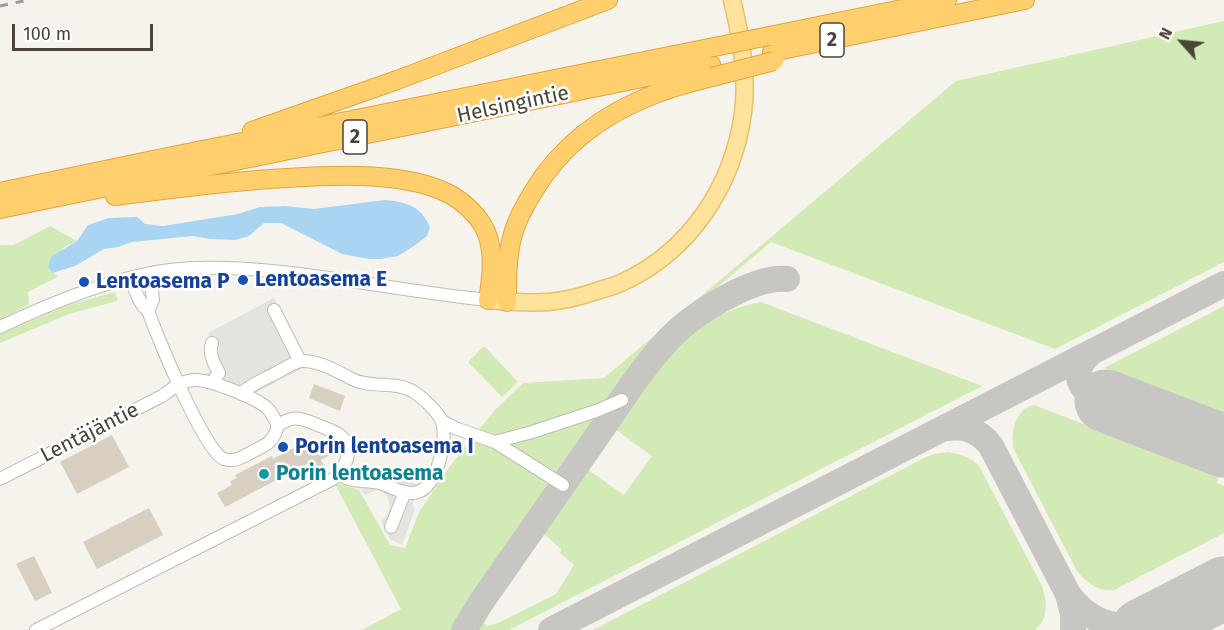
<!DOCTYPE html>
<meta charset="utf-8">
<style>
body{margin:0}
#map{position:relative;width:1224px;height:630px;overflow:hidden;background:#f6f3ec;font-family:"Fira Sans",sans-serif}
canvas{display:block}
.north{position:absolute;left:1152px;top:12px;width:60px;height:60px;-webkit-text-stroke:4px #fff;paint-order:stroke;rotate:297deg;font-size:16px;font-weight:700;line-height:24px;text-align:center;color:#4b4439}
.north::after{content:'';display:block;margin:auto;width:21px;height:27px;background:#4b4439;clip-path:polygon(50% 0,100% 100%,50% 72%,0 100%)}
.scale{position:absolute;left:12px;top:24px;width:141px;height:27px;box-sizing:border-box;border:3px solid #4b4439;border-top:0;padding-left:8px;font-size:18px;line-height:21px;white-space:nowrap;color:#4b4439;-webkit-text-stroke:4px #fff;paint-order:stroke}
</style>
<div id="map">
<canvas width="1224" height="630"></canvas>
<div class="north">N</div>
<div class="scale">100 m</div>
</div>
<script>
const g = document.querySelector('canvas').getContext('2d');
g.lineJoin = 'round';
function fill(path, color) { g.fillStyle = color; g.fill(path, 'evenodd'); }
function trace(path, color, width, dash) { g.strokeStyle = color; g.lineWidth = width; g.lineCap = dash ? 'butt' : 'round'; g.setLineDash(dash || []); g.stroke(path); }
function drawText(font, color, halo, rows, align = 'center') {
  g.font = font + ' "Fira Sans",sans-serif'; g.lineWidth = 5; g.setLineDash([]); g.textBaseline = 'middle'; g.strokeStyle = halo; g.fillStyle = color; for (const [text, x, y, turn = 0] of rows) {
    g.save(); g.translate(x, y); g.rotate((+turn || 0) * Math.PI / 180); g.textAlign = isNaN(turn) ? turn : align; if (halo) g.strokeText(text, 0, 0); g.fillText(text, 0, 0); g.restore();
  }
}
fill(new Path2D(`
 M1224,21V262L1055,349L771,242L657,338L641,356L517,533C501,550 487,571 475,592C468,605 463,618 454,630H362L401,609L334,482L359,490L390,545L405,548L419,512L450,466L494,411L523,383L604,378L956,81Z
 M50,226L77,241L64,247L48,267L52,273L59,276L28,292L29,304L0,320V245H14Z
 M114,292L118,299L117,301L69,314L0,343V334L69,305Z
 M761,302L982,386L509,630H473L479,620L487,626L498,623L556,594L574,565L560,553L561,549L544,534L587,469L624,495L652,456L615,429C656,370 684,317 761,302Z
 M1224,306V415L1104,368Z
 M484,346L518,382L502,397L468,362Z
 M1034,405L1219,476L1217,483L1224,486V533L1114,590C1098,592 1087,583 1077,571L1014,450C1010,434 1015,409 1034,405Z
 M948,452C960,454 971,457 979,466L1042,586C1047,601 1049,619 1035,630H593L926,457L934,454Z`), '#d2eab5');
fill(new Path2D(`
 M274,298L309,365L253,394L204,375L209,372L212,368L211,339L208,333Z
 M367,464L421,486L412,505L415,509L402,545L390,539L381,521L386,516L390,508L388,498L383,492L376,490L365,495L358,484L356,477L362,467Z`), '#e5e3e0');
fill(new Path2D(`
 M385,200C407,202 421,206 430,227L427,236L417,244L398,256L380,259H369L342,254L281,223H264L249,236L235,240L210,239L193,236L132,242L118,247L104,249L75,266L52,273L48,267L51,257L77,241L88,225L109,218L137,217L145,224L163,226L238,214L260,207L285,206L314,209Z`), '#a9d4f2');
trace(new Path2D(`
 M1090,395C1073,379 1076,365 1093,351
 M942,429C963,425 978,429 991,446L1068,594L1073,614V630
 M1068,594C1092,626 1119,630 1156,623
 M464,630L482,601C520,547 557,493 595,439C618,406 640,370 668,340C691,315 752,276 787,279
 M551,630L1224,284`), '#c8c6c3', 26);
trace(new Path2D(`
 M1106,401L1224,446
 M1142,630L1224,588`), '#c8c6c3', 63);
fill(new Path2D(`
 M314,384L345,396L340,411L309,398Z
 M112,435L129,467L77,494L60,462Z
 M310,439L316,451L334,441L339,447L340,450L321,460L324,465L312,472L307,464L225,507L217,493L232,485L230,481L237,478L235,475L272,456L273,459Z
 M149,508L163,535L97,569L83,542Z
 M34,556L52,593L35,601L16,564Z`), '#d8cfc1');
const minor = new Path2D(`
 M274,310L300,361
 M148,311L153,300L150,273
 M0,327C45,306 92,286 141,275C183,265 229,267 272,271C345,278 416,293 488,300
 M212,343C208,354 214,363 219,373L212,383
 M241,394C250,385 261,381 272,375C279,372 293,362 301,361C318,360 338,372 352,379C371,389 395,380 414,392C423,398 439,413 442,422C448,439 437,486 418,492C405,496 391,486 379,483C365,480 351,483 339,474
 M442,421L455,428L495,442L532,432L596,411L622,400
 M495,442L563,485
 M0,479L162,396C172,389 182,380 195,380C208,379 260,399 268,409C272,413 275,420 278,425C274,443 265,445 250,453C242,457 234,463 224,459C204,452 157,335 148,311C139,304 135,289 130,278
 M391,527L405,492
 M36,630L333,479C344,470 355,450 343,438C337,431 326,429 318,425C310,422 300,417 291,419C286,420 282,423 278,425`);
const major = new Path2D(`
 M488,300C508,302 528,303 548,302C564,301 582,296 597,291C606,288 615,286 623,282C690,251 733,186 743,113C748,76 741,36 732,0`);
const highway = new Path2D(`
 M769,36L947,0
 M772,52L1025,0
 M252,131L397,80L608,0
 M0,192L153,160L709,48
 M115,196C172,189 229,181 287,178C336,175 409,171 453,196C464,203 475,213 482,224C496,246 492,276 488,300
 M0,209L711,64
 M507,302C507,279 507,255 513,234C517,219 525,205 533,192C562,144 603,114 655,94C673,87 693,82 712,77`);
trace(minor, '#c2bbae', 14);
trace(major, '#e6c16a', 19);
trace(highway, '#e0a43c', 20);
trace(minor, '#fff', 12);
trace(major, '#ffe39c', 16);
trace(highway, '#ffcf6e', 18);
trace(new Path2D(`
 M0,6L28,0`), '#9a9a9a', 3, [8, 8]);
const highwayBridge = new Path2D(`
 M709,48L769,36
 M712,77L774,61`);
trace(highwayBridge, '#e0a43c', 20, []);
trace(highwayBridge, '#ffcf6e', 18);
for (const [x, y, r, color] of [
 [243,280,6,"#1a4fb4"],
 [84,282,6,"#1a4fb4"],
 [283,447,6,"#1a4fb4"],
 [264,474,6,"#0f9aa8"]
]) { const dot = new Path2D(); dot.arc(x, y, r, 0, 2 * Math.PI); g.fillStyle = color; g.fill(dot); trace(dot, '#fff', 2); }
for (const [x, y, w] of [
 [832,40,24],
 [355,137,24]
]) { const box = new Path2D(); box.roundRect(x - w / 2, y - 17, w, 34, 4.5); g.fillStyle = '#fff'; g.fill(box); trace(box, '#4b4439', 1.5); }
drawText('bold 20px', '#4b4439', null, [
 ["2",832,40],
 ["2",355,137]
]);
drawText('21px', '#4b4439', '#fff', [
 ["Helsingintie",513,105,-12],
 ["Lentäjäntie",90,433,-27]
]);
drawText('bold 21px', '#164399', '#fff', [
 ["Lentoasema E",255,280],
 ["Lentoasema P",96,282],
 ["Porin lentoasema I",295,447]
], 'left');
drawText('bold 21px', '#0d838f', '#fff', [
 ["Porin lentoasema",276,474]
], 'left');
</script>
